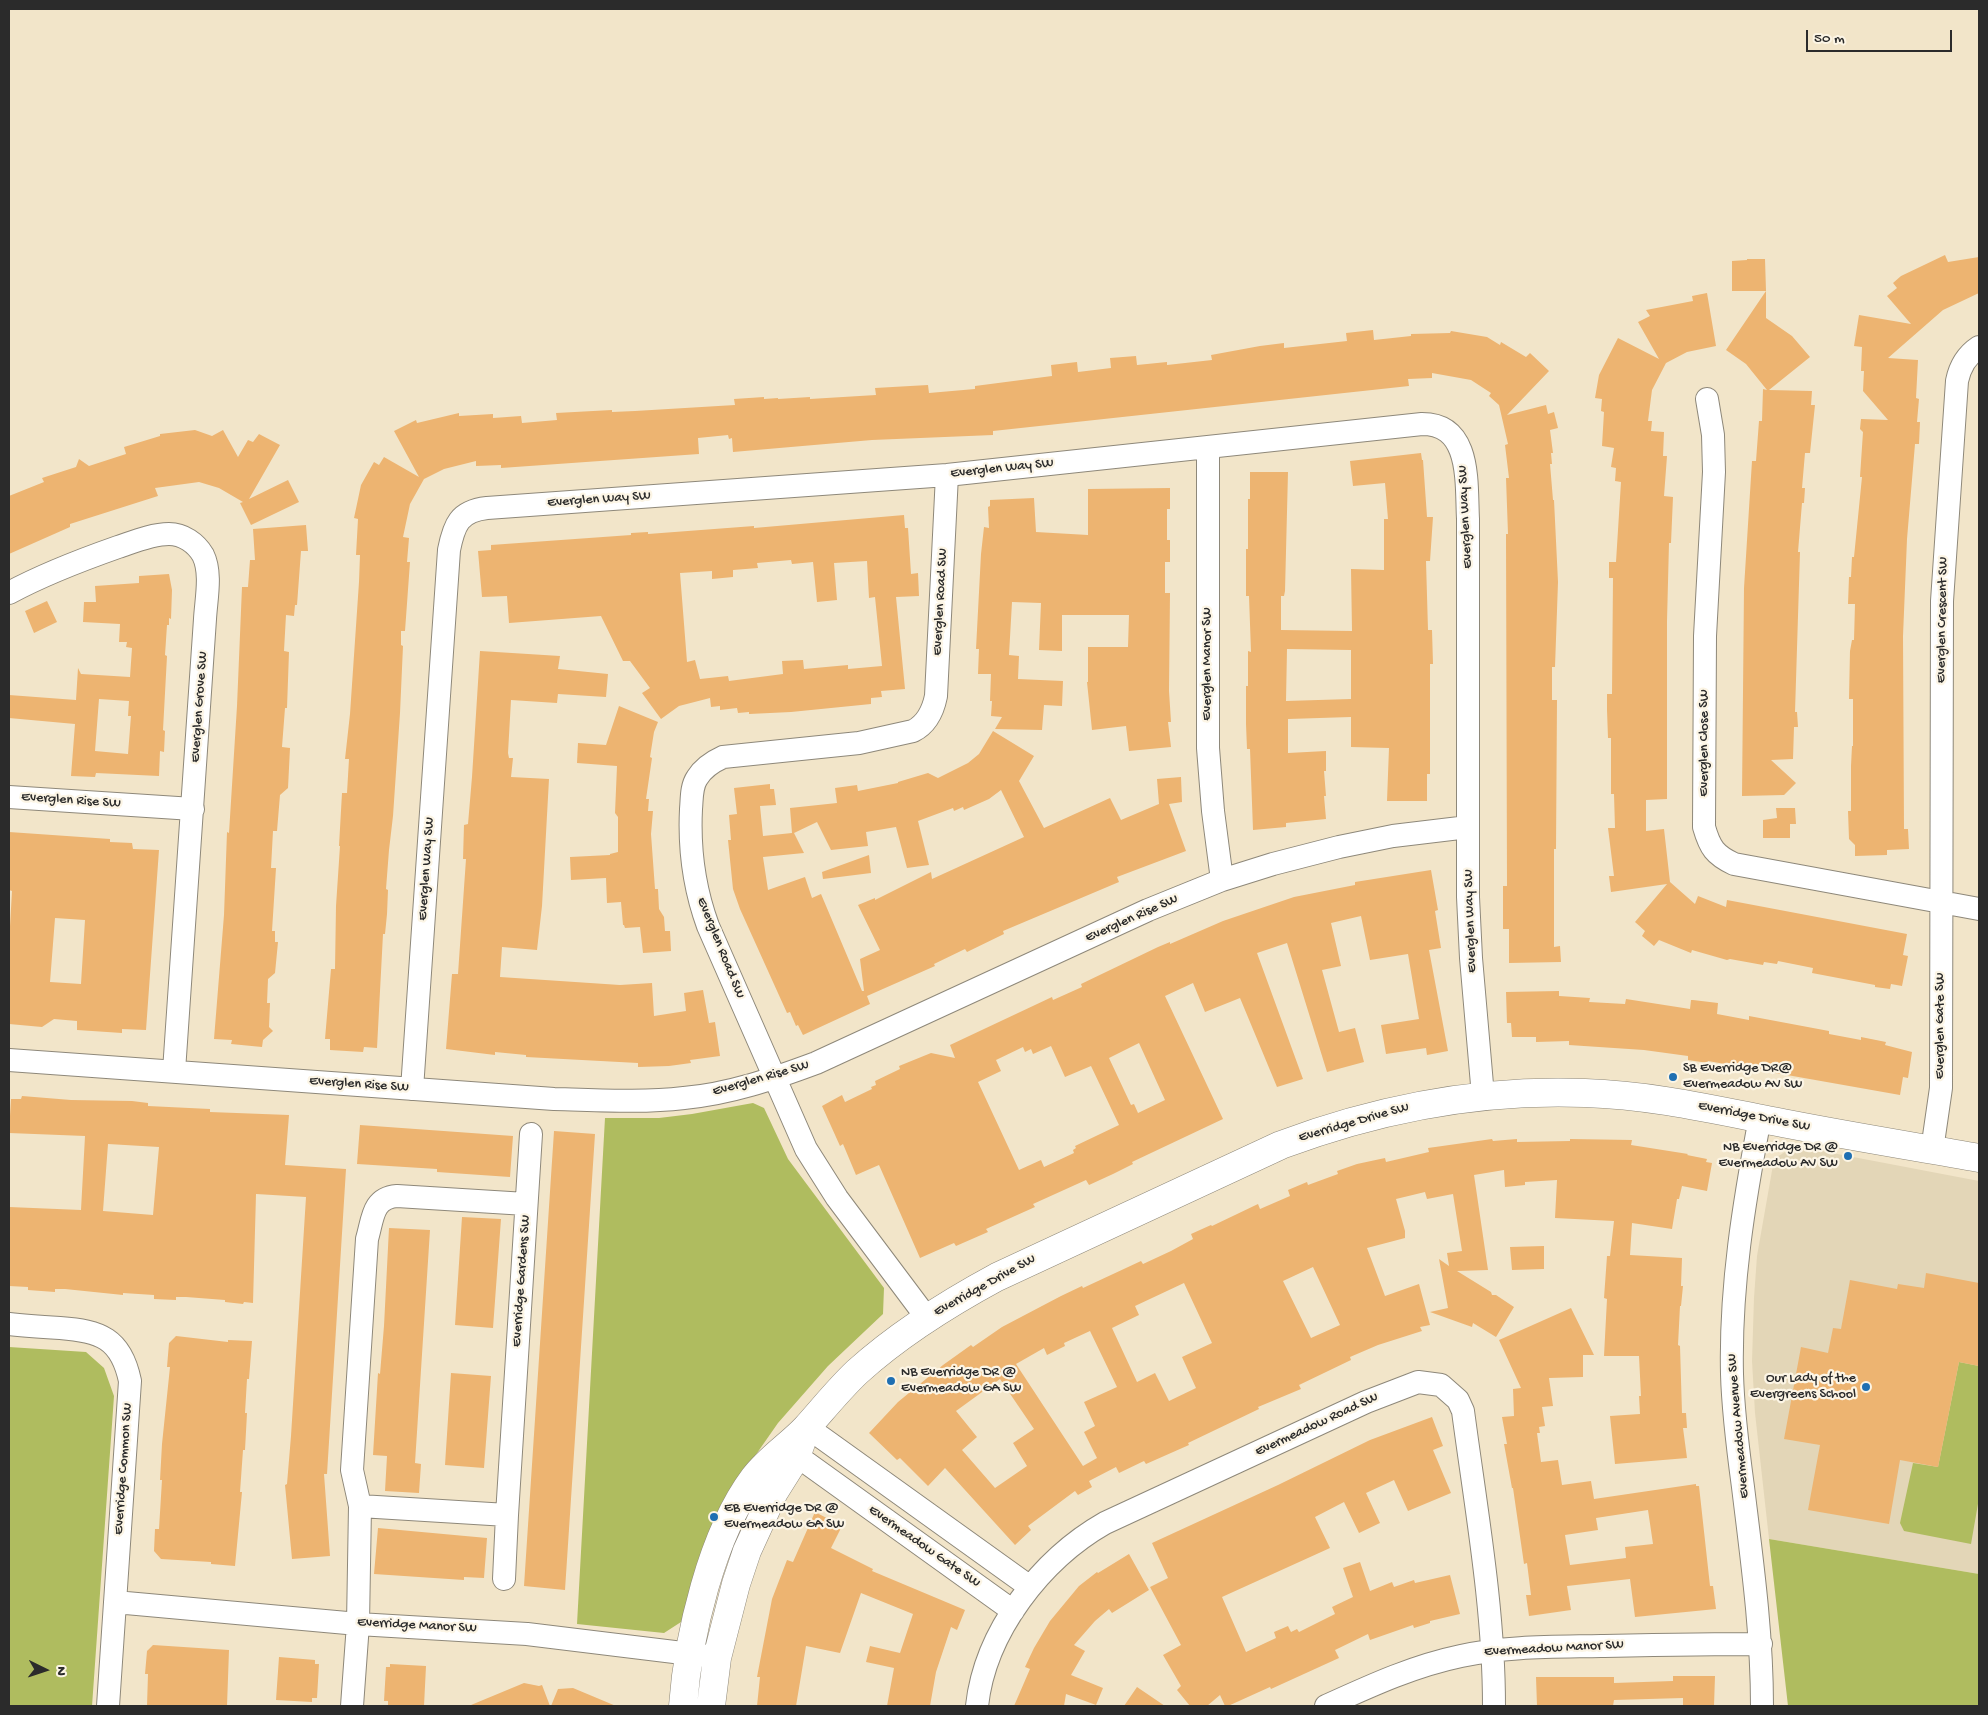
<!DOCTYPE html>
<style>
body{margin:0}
#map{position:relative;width:1988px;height:1715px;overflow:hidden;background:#f2e5c9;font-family:"Gochi Hand",sans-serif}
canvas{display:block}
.frame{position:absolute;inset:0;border:10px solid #2b2b2b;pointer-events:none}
.north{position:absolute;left:20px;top:1645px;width:50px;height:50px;-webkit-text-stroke:4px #fcf5e5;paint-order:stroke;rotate:94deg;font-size:14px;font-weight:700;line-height:20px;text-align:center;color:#2b2b2b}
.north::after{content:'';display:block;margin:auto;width:18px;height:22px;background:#2b2b2b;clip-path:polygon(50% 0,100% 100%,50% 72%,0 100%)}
.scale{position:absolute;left:1806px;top:30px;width:146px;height:22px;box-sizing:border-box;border:2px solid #2b2b2b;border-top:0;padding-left:6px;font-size:15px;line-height:18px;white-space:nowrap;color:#2b2b2b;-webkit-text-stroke:4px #fcf5e5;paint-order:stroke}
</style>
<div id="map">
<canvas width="1988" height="1715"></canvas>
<div class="frame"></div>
<div class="north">N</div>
<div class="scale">50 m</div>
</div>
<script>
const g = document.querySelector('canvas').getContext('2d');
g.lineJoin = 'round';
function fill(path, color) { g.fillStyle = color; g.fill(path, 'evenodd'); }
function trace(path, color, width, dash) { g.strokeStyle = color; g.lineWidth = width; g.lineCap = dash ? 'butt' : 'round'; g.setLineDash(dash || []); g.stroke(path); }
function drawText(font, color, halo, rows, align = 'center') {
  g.font = font + ' "Gochi Hand",sans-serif'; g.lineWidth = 4.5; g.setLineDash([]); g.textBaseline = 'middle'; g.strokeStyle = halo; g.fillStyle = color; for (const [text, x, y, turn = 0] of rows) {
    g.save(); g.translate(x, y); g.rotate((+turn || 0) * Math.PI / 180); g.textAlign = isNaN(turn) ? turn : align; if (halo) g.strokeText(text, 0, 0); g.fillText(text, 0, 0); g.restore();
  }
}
fill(new Path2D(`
 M1806,1148L1979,1181V1574L1769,1539L1755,1413L1752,1361L1754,1298L1757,1256L1773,1165L1777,1157L1785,1152L1794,1149Z`), '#e3d6b7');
fill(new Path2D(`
 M753,1103L764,1108L788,1159L884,1288L883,1314L828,1366L778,1423L734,1486L708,1543L681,1622L664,1633L577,1624L605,1118H659L692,1114Z
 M9,1347L86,1352L104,1368L114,1396L92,1706H9Z
 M1959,1362L1979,1366V1498L1971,1544L1904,1531L1900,1523L1913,1463L1938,1467Z
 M1769,1539L1979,1574V1706H1788Z`), '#afbc5f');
fill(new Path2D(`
 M1945,255L1948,262L1979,257V293L1943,310L1888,358L1918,360L1916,398L1919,399L1917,422H1920L1919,444H1915L1907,539L1903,636L1904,829H1908L1909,849L1887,850V855L1855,856V845L1849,839L1848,811H1851V766L1852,746H1853V699H1849L1850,651L1852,640H1854L1855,604H1848L1849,577H1851L1852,557H1854L1862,477H1860L1863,432L1860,429L1861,419L1888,420L1863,391L1864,371H1861L1862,347L1854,346L1859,315L1911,324L1887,296L1897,288L1893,283L1901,276Z
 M1747,259H1765L1766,291H1732V261L1747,260Z
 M1766,291V318L1792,336L1810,357L1769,390L1812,391L1811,405H1815L1810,453H1805L1802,488H1805L1804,503H1802L1798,552H1800L1795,712H1797L1798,727H1794L1793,759L1771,760L1796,783L1784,795L1742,796L1744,588L1752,461H1756L1759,421H1762L1763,389L1767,390L1746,364L1726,350Z
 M1707,293L1716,346L1687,352L1666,363L1652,390L1648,421H1652L1651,431L1664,432L1663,456H1667L1664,496L1673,497L1671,543H1669L1667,621V799L1646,800V831L1664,829L1670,882L1695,904L1698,896L1726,907L1727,900L1907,934L1903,955L1908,956L1902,986L1891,984L1890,989L1875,987V985L1812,973L1813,968L1778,961L1777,964L1764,962L1763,965L1730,959L1727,960L1692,950L1691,953L1659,940L1654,946L1642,936L1645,931L1635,922L1667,884L1611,892L1609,876H1614L1608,828H1615L1614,794H1611V738H1608L1607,710V694H1612L1613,578H1609V562H1616L1621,482L1615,481L1616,468L1611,467L1614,448L1602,446L1604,412L1601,411L1602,399L1595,398L1599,375L1618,338L1659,359L1638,322L1650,316L1646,310L1693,301L1692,296Z
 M1373,330L1374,340L1411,336V334L1450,333L1451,331L1487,337L1500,345L1501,342L1526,357L1530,353L1549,371L1507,415L1546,405L1548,414L1554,412L1558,428L1550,430L1553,453H1551L1552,464H1550L1553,500H1554L1558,582L1555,667H1552V700H1557L1556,849H1554V947L1560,946L1561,962L1509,963V929H1503V886H1507L1506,534H1508L1506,478H1509L1505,445L1508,444L1499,405L1489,396L1491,393L1471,380L1432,373V378L1408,379L1409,386L993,431V435L872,440L733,452L732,438L729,439L728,435L698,438L699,454L501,468V465L476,466V461L444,469L424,479L410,504L403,537L409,538L407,562H410L405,631H401V645L403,646L400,713L393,816L389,850L386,889L388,890L387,914L385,934H383L377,1048L364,1047L363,1052L330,1050V1039H325L331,969H335L336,906L340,846H339L342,793H347L349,759H345L350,714L359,582L360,555H356L358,519L354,518L361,485L374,462L379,465L384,457L419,477L394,431L416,420L417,423L459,413V416L493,414V418L521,416L522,423L557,420L556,413L612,410V412L635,411L735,405L734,399L764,397V399L778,398V399L810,397V399L876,395L875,388L928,385L929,393L975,389V386L1052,376L1051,365L1077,362L1078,372L1111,368L1110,358L1136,356L1137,365L1167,362V365L1212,360L1211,355L1260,346L1284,343V348L1347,341L1346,333Z
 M195,430L212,436L223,430L238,457L248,440L253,442L259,434L280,445L249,499L288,480L299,502L251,525L240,503L243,502L219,488L199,482L155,488L158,496L70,524V527L9,554V496L44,482L42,478L76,467L79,459L89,466L126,454L124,447L160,436V434Z
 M1421,453L1422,460H1423L1427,517H1433L1430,561H1426L1428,630H1432L1433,664H1430V774H1427V801H1387L1389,748L1351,747V717L1288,719V753L1326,751V771H1324L1326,796H1324L1326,819L1286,823V827L1253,830L1250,749H1247L1246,724V686H1248V651L1251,652L1249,596H1246V549H1248V499H1250V472H1288L1285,591L1284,596H1281V630L1352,631L1351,569L1384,570V519H1388L1385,483L1353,486L1350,461ZM1287,649L1351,650V699L1286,701Z
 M1170,488V509H1167V540H1170V562H1165V593H1170L1169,691L1171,722H1168L1171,747L1129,751L1126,726L1092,730L1087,682H1088V647H1128L1129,615H1062V651L1039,650L1041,603L1012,602L1009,655L1019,656L1018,679L1063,681L1062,706L1044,705L1042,730L995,729L1002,717L991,716L992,701H990L991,674H978L979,649H976L981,554L984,527L989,528L988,507L990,506V500L1034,498L1036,532L1088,535V489Z
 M904,515L905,528H908L911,574L918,573L919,596L896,597L905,689L881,691L882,697L871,698V704L791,712L749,714V712L738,713L737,708L720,710V706L711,707L710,698L679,706L661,719L642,693L650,688L630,661H623L601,616L509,623L507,596L482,597L478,551L491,550V545L631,535V533L648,532V534L754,526V528ZM791,560L792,564L813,562L817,602L837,600L834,563L867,561L869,598L875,597L882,666L848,669V665L804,669L803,660L782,661L783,674L729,681L728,676L700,679L695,660L687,662L680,573L712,571V579L733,577V570L758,568L757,563Z
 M306,525L308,551H301L297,605H295L294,616L286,615L284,651L289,652L287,708H285L282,747L290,748L288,788L280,795L277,831H273L271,868H276L272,931H275V942H278L275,973L268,979L267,1003H270L269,1027L273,1031L263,1040L262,1047L231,1044L232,1040L214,1039L224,915L227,832L229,833L237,706L242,587H248L250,560H255L253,529Z
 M169,574L172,590L171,619L169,618V625H167L165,655L167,656L163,730L165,731L164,752L160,751L159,776L96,773L95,777L71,776L75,724L9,718V695L76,700L78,668L81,674L130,677L132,648L126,647L127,642H119L120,624L83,622L84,602H96L95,586L139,583V576ZM99,699L129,701L128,716H131L128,754L95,751Z
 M47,601L57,622L34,633L25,611Z
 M480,651L560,656L558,669L608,674L606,697L558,694L557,703L511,700L508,753L509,758H513L511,777L549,779L542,906L537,950L502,947L500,977L620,985L652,983L654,1016L686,1011L684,993L703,990L709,1023L715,1022L720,1056L690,1060L691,1063L669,1066L638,1067V1063L526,1057V1055L495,1052V1055L446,1049L452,974H458L466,859H463L464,825L468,824L472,777Z
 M619,706L658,722L654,732L650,757L652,758L646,799H649L648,811H653L651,834L655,889H658L659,909L664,917L665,931H670L671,951L643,953L640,927L625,928L624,925H623L621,902L607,903L606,878L571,880L570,857L610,855V854L618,852V817L615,813L617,766L577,763L578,743L606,745Z
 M993,731L1034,756L1019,781L1044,828L1110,798L1121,820L1159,804L1157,779L1181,777L1182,802L1169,804L1186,851L1117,877L1119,882L1003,931L1004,934L967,952L965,949L934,964L935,966L867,996L870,1004L803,1035L798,1025L796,1026L790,1012L787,1013L740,909L733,889L728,840H731L729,815L737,814L734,788L770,784V789H774L776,805L760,806L763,836L792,833L790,808L837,803L835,788L857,785L858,791L898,783V782L928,773L938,778L968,763L979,754ZM1001,790L1024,837L932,879L931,872L875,900V898L858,905L880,950L860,959L864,991H862L821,894L812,898L805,877L768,890L763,857L804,853L794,833L817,822L831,850L868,846L866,832L896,827L907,868L929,865L918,821L953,808L954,811L963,807L964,810L989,799Z
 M1776,808H1795L1796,824H1790V838H1763V820L1777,818Z
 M9,832L110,839V842L132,843L133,849L159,850L146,1030L122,1029V1033L77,1030V1021L54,1019L42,1027L9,1024V944L12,891L9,890ZM55,918L85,920L81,984L50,982Z
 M869,855L871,873L823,879L822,872Z
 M1431,870L1438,910L1435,911L1441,948L1429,950L1448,1051L1427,1055L1426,1048L1386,1054L1381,1025L1419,1019L1408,954L1370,960L1361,916L1331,923L1341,966L1322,970L1339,1032L1355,1028L1364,1062L1327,1072L1287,943L1257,953L1303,1079L1277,1087L1240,998L1205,1012L1193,983L1165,996L1223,1119L1132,1162L1133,1164L1113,1174L1089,1185L1086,1180L1033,1204L1035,1207L986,1229L988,1232L956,1246L954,1243L920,1258L879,1165L856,1175L843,1144L840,1146L822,1106L842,1095L845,1102L872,1089L871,1087L876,1085L875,1081L900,1069L899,1066L931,1053L955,1058L950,1045L1052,997L1053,1000L1082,987L1081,984L1158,947L1170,942V944L1223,921L1294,897L1355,885V882ZM1139,1043L1165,1100L1138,1113L1134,1104L1131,1105L1109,1058ZM1051,1046L1065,1077L1091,1066L1119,1125L1075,1146L1076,1148L1073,1150L1074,1153L1044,1167L1041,1160L1019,1170L978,1082L1001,1071L996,1060L1023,1047L1025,1052L1031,1049L1033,1054Z
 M1559,991V996L1590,998L1589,1002L1625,1004L1626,999L1690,1009L1691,1000H1693L1718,1003L1717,1014L1749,1020V1016L1829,1031V1034L1861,1040V1037L1886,1042L1885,1045L1912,1052L1908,1078L1903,1077L1900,1095L1708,1061V1063L1688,1060V1056L1644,1050L1569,1045V1041L1536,1042V1037H1512L1511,1023H1507L1506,992Z
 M22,1096L71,1100L132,1101L148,1103V1106L210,1109V1112L289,1115L285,1165L346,1169L327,1474H324L330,1556L292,1559L285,1485L287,1484L291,1436L306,1197L256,1194L253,1303L244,1302L243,1304L225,1302V1300L186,1297H176V1300L154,1299V1295L123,1293V1295L65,1289H55V1292L28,1290V1287L9,1286V1207L81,1210L85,1136L9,1133L11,1099H21ZM108,1144L159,1147L153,1215L103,1211Z
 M360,1125L513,1136L510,1177L437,1172V1169L357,1164Z
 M554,1131L595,1134L565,1590L524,1586Z
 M1492,1139L1493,1141L1517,1139V1142L1570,1141V1139L1632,1140L1631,1145L1688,1154L1687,1155L1707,1159L1706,1162L1712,1163L1707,1191L1682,1186L1679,1199H1677L1672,1229L1632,1223L1630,1255L1682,1258L1681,1286H1683L1681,1306H1680L1678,1345L1680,1346L1682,1413H1686L1687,1428H1683L1687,1458L1615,1464L1610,1416L1640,1414L1639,1396H1641L1639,1356H1604L1607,1299L1604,1298L1607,1256H1610L1614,1221L1555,1218L1557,1180L1525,1182V1185L1505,1187L1504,1170L1474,1175L1488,1270L1457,1271L1491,1292L1492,1295H1496L1514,1307L1496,1337L1473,1323L1472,1327L1430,1312L1448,1308L1439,1259L1449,1266L1447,1253L1462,1251L1453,1194L1427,1199L1425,1192L1396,1199L1405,1231V1238L1367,1248L1385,1296L1419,1284L1430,1325L1420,1327L1422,1331L1378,1345L1350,1357L1351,1360L1299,1385L1301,1389L1258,1407L1259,1409L1188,1443L1189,1445L1146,1464L1144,1461L1119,1473L1116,1467L1089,1481L1092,1487L1078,1495L1075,1491L1028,1526L1031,1530L1015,1545L945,1468L928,1486L900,1458L897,1460L869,1433L898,1402L943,1365L971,1345L973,1347L1002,1327L1061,1296L1082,1286L1083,1288L1141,1261L1143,1264L1171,1251L1193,1239L1191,1234L1211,1225L1212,1226L1258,1204L1260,1209L1290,1196L1288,1190L1307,1182L1308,1185L1338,1174L1337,1171L1357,1164L1385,1158L1386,1162L1429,1152L1428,1148ZM1313,1267L1340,1325L1311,1338L1283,1281ZM1184,1283L1212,1343L1182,1357L1196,1388L1169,1401L1155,1373L1137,1382L1112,1328L1139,1315L1135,1306ZM1090,1331L1117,1387L1084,1402L1095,1426L1084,1432L1097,1458L1083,1466L1016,1364L1044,1348L1047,1355L1065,1346L1064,1343ZM1000,1379L1034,1429L1013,1443L1027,1466L995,1488L962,1450L977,1437L956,1411Z
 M462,1217L501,1219L493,1328L455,1325Z
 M389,1228L430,1230L415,1463L421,1464L419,1493L385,1491L387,1456L373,1455L378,1373L380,1374L384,1326Z
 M1544,1246V1269L1512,1270L1510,1247Z
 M1926,1273L1979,1283V1366L1959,1362L1938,1467L1900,1460L1889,1524L1808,1510L1820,1445L1784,1439L1801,1347L1828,1353L1833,1328L1841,1329L1850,1280L1897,1289L1898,1284L1924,1288Z
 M1571,1308L1594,1355H1583V1377L1549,1378L1553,1406L1542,1407L1545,1426L1539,1427L1540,1433H1537L1541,1462L1558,1460L1562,1485L1591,1481L1594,1499L1696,1484V1486H1699L1710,1586H1713L1716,1609L1635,1617L1630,1579L1567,1586L1571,1610L1529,1616L1526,1595H1531L1527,1563L1524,1564L1513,1488H1512L1504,1444H1507L1502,1417L1514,1416L1513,1389L1521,1388L1499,1340ZM1648,1510L1653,1544L1625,1547L1626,1558L1570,1565L1565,1535L1598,1530L1596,1518Z
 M176,1336L228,1342V1340L252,1341L249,1379H247L245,1413H247L245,1450H243L240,1492H242L235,1566L211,1564V1562L161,1559L154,1551L155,1529H159L162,1480H160L162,1444L170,1367H167L169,1343Z
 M451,1373L491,1376L484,1468L445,1465Z
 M1432,1417L1443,1446L1433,1450L1451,1493L1408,1511L1394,1480L1366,1493L1380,1523L1359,1533L1344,1502L1315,1517L1330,1548L1222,1597L1246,1652L1276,1638L1274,1632L1288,1626L1291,1632L1297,1629L1299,1632L1335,1614L1332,1607L1353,1597L1343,1568L1360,1562L1370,1591L1392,1582L1394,1587L1414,1580L1415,1583L1450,1575L1460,1614L1430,1621V1623L1414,1628L1413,1625L1370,1640L1368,1634L1335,1650L1339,1658L1271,1689L1270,1687L1228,1706H1225L1220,1695L1207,1706H1190L1177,1690L1181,1686L1163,1655L1181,1645L1150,1587L1168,1578L1152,1543L1278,1485L1370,1440Z
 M815,1512L842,1526L831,1548L873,1569L872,1571L965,1610L957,1630L951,1627L936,1672L930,1706H887L894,1668L866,1662L870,1646L900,1653L913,1614L861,1593L840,1653L806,1646L796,1706H757L760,1677H757L772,1599L787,1560L793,1562Z
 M378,1528L487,1538L484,1578L464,1577V1580L374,1574Z
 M1129,1554L1149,1590L1112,1613L1109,1609L1095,1621L1074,1645L1085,1651L1071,1675L1103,1688L1096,1705L1066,1694L1064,1706H1014L1030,1669L1025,1667L1034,1648L1050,1621L1079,1586L1097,1572L1098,1573Z
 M153,1645L229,1650L227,1706H147L148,1674H145L147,1651Z
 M279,1657L315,1660V1664H319L317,1698H312V1702L276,1700Z
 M390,1664L426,1666L424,1706H388V1701H384L386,1667H390Z
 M1673,1676H1715L1714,1706H1683V1698L1614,1700L1613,1706H1537L1536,1677H1614V1683L1673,1681Z
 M524,1683L539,1686L542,1685L550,1706H471V1705Z
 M1137,1687L1165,1706H1124Z
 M573,1688L616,1706H551L558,1689Z`), '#edb471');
const street = new Path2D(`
 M1707,399L1713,435L1714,472L1705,636L1704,827C1710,848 1715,855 1734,864L1979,909
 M1208,447V748L1213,811L1222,880
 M9,593C44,574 81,560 118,547C133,542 152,534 169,534C183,534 196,543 203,555C212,573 206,600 205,619L174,1071
 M9,797L193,809
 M9,1060L554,1099C597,1100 641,1103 684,1098C729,1094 773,1079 816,1063L1148,910L1222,880L1273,864L1339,847L1393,836L1468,827
 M412,1089L449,550C454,525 459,511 487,508L947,475L1422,424C1472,424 1466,483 1468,519V897L1471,958L1483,1096
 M1760,1118C1744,1202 1730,1287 1732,1374C1733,1412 1738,1450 1743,1487C1752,1561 1762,1632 1762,1706
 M1932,1150L1941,1088L1942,601L1957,381C1960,366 1967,355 1979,347
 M927,1318L837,1198L806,1149L708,926C694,888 689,849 691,809C692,799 691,787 697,778C703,768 712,762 723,757L859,743L913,731C927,724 933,711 936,696L947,475
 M9,1324C26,1326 43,1327 60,1328C100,1331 121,1338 130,1381L108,1706
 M807,1427L1030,1587
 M786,1448L1013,1611
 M360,1506L507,1515L531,1134
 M504,1579L507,1515
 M115,1602L358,1624L527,1634L707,1656
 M352,1706L358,1624L360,1506L352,1470L367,1239C373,1219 372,1198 397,1196L526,1204
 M977,1706C985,1631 1042,1559 1105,1523L1366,1402L1418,1382L1441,1385L1458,1400L1463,1411C1476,1509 1494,1608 1494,1706
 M1326,1706C1370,1686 1413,1666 1461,1656C1507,1646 1555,1647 1601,1646C1655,1645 1708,1644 1761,1644`);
const secondary = new Path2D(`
 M683,1706C688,1636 712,1534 754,1478C768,1459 790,1445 806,1428C823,1409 839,1389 857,1372C899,1334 947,1304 997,1277L1281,1145C1380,1108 1479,1089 1585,1093C1655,1095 1724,1112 1793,1125C1855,1137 1917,1147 1979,1158
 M711,1706L717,1658L736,1584L747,1551L774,1492L796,1457L802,1440`);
trace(street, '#8e887a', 24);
trace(secondary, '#8e887a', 29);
trace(street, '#fff', 22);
trace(secondary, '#fff', 28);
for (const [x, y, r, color] of [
 [1673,1077,5,"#1f6fb2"],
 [1848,1156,5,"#1f6fb2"],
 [891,1381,5,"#1f6fb2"],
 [1866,1387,5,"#1f6fb2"],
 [714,1517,5,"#1f6fb2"]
]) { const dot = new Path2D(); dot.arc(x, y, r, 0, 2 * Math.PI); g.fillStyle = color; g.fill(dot); trace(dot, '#fcf5e5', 2); }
drawText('14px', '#2b2b2b', '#fcf5e5', [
 ["Everglen Way SW",1002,469,-6],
 ["Everglen Way SW",599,500,-4],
 ["Everglen Way SW",1466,517,-93],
 ["Everglen Road SW",941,602,-87],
 ["Everglen Crescent SW",1943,620,-89],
 ["Everglen Manor SW",1208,664,-90],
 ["Everglen Grove SW",200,707,-86],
 ["Everglen Close SW",1705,743,-90],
 ["Everglen Rise SW",71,801,4],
 ["Everglen Way SW",427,869,-86],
 ["Everglen Rise SW",1132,919,-24],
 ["Everglen Way SW",1471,921,-92],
 ["Everglen Road SW",720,948,68],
 ["Everglen Gate SW",1941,1026,-90],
 ["Everglen Rise SW",761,1079,-16],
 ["Everglen Rise SW",359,1085,4],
 ["Everridge Drive SW",1754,1117,11],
 ["Everridge Drive SW",1354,1123,-16],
 ["Everridge Gardens SW",522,1281,-86],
 ["Everridge Drive SW",985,1286,-29],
 ["Evermeadow Road SW",1317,1425,-25],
 ["Evermeadow Avenue SW",1739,1426,-95],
 ["Everridge Common SW",124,1469,-86],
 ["Evermeadow Gate SW",924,1547,35],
 ["Everridge Manor SW",417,1626,3],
 ["Evermeadow Manor SW",1554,1649,-3]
]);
drawText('14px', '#2b2b2b', '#fcf5e5', [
 ["SB Everridge DR@",1683,1069],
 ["Evermeadow AV SW",1683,1085],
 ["NB Everridge DR @",1838,1148,"right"],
 ["Evermeadow AV SW",1838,1164,"right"],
 ["NB Everridge DR @",901,1373],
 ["Evermeadow GA SW",901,1389],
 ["Our Lady of the",1856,1379,"right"],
 ["Evergreens School",1856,1395,"right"],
 ["EB Everridge DR @",724,1509],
 ["Evermeadow GA SW",724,1525]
], 'left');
</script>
